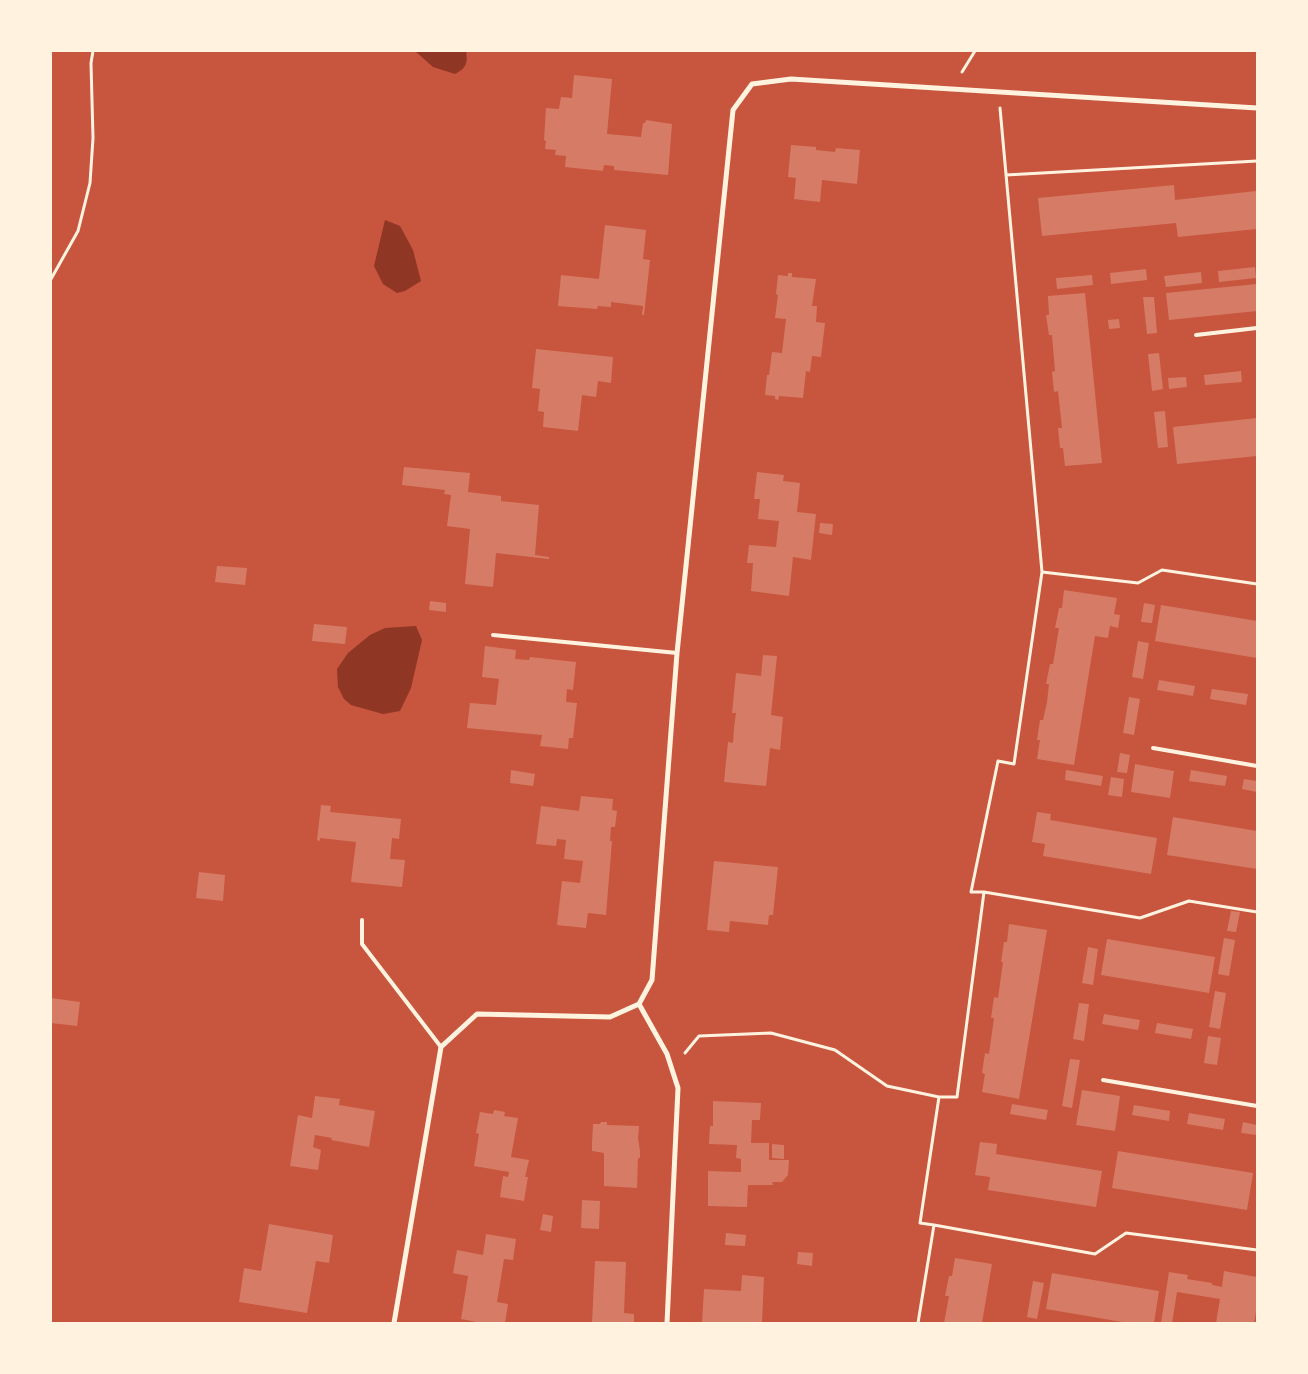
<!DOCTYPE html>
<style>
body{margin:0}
#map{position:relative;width:1308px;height:1374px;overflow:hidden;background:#c8553d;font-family:"Source Serif 4",serif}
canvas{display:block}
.frame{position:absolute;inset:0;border:52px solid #fff3e0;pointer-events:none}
</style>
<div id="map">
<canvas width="1308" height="1374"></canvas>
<div class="frame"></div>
</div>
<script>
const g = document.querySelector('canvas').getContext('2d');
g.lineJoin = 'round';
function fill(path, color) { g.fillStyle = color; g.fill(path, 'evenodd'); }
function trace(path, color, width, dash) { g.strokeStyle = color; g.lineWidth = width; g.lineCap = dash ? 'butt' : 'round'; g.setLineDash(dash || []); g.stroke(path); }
fill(new Path2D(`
 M415,51H466C468,64 466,68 455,74L433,67Z
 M385,220L400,226L413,250L421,281L405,291L397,293L383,284L374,266Z
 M416,626L422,640L411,688L400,711L383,714L351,705L344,699L338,687L337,669L348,653L370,635L385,628Z`), '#8f3625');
fill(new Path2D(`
 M574,75L612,79L607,134L641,137L643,123H645L646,120L672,124L668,175L614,170V166L604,165L603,171L565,167L566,156L555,155L556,150L545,149L546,141L544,140L546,108L559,109L561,97L572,98Z
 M791,145L816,147V150L835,152L836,148L860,150L857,184L822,180L820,202L794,199L796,178L788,177Z
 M1174,185L1175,200L1256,191L1257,229L1178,237L1176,223L1042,236L1038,198Z
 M605,225L646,230L643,259L650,260L644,315H642L643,306L611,302V307L598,306L597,309L558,306L561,275L599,279Z
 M1255,267L1256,278L1219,282L1218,271Z
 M1146,269L1147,280L1111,284L1110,273Z
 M1201,272L1202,283L1166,287L1164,276Z
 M788,273H792V277L816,279L812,306H817L816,322L825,323L821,357L812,356L810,372L806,371L803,398L779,396L778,400L775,399V396L765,395L767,375H769L772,352L782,353L786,319L775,318L778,295L776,294L778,275L788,276Z
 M1092,275L1093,285L1057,289L1056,278Z
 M1257,284V311L1169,320L1166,293Z
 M1085,293L1102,463L1065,466L1063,448H1060L1058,428H1062L1058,391L1054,392L1052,372L1055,371L1052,335H1049L1046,315H1049L1048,296Z
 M1143,297H1154L1157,333L1147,334Z
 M1119,319L1120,328L1109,329L1108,320Z
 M536,349L613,357L611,383L598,381L596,397L582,395L578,431L543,427L544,412L538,411L540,389L532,388Z
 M1159,353L1163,389L1152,391L1148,354Z
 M1241,371L1242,382L1205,385L1204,375Z
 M1186,377L1187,387L1169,389L1168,378Z
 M1165,411L1168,447L1158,448L1154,412Z
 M1257,418V456L1177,464L1173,427Z
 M404,467L470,473L468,492L501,496V501L539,505L535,555L549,557V559L496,553L493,587L465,584L470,529L447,526L451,495L444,494L445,490L402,485Z
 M757,472L784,475L783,481L800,483L797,512L816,514L811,560L793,557L789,596L751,591L753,563H747L749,545L776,547L779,521L758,519L760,499H754Z
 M820,523L833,524L832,535L819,533Z
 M217,566L247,568L245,585L215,582Z
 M1064,590L1117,598L1114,614L1120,615L1118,628L1110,626L1108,638L1095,636L1074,765L1037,759L1040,740H1037L1040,720H1043L1047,702L1049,684H1046L1050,664H1053L1059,628H1055L1059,608H1062Z
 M430,601L446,603V612L429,610Z
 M1144,603L1155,605L1152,623L1141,622Z
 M1161,605L1257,621V658L1155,641Z
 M314,624L347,627L345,644L312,641Z
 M1138,641L1149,643L1143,679L1132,677Z
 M485,646L516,650L515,659L529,660L530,657L576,662L573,690L567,689L566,702L577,703L573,738H569L568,749L540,746L542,735L467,728L470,703L496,705L499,679L482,677Z
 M763,655L777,656L771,715L783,717L780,750L770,748L766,786L724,782L728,742L733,743L734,728L736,713H732L736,673L761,676Z
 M1159,680L1195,686L1193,696L1157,690Z
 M1212,689L1248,694L1246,705L1210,699Z
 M1129,697L1140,699L1134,735L1123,733Z
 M1120,753L1130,755L1127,773L1117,772Z
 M1135,764L1174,771L1170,798L1131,792Z
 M511,770L535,774L533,786L510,783Z
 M1066,770L1103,776L1101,786L1065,780Z
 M1191,770L1227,776L1225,786L1189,781Z
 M1111,777L1124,779L1122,797L1108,795Z
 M1244,779L1257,781V792L1242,789Z
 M581,796L613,799L612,810L617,811L615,827H611L610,841H612L606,915L588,913L586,928L557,925L562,881L580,883L583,861L564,859L566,840L557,839L556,846L536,844L541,806L579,811Z
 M321,805L331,806L330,812L401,819L399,839L392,838L390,859L405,860L402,887L351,882L356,842L320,838V841L317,840Z
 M1037,812L1051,814L1050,820L1157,838L1151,874L1043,856L1045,844L1032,842Z
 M1173,817L1257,831V869L1167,855Z
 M714,861L778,867L773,915H769L768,925L730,921L729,932L707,930Z
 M199,872L225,875L223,901L196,898Z
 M1231,911L1240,912L1236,932L1227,931Z
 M1009,924L1047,930L1019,1099L982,1092L985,1074L982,1073L985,1053L989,1054L994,1018H991L994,997L998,998L1003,962H1001L1004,942H1007Z
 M1224,938L1235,940L1229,976L1218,974Z
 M1107,939L1215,957L1209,993L1101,975Z
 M1088,947L1098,949L1093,985L1082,983Z
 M1215,991L1226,993L1220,1029L1209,1027Z
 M51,998L80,1002L77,1026L51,1023Z
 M1079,1003L1089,1004L1084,1041L1073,1039Z
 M1104,1014L1140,1020L1138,1030L1102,1024Z
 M1157,1023L1193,1029L1191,1039L1155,1033Z
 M1208,1036L1221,1038L1217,1065L1204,1063Z
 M1070,1059L1080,1060L1072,1108L1062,1106Z
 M1082,1090L1120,1096L1115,1131L1076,1125Z
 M315,1096L340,1099L339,1105L375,1111L369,1147L331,1140L332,1138L315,1135L313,1147L321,1150L318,1170L290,1166L298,1115L312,1118Z
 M713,1101L761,1103L760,1120H752L751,1143H769V1160H789L788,1175L782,1182H772L773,1185H748L747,1207L708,1206V1171L741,1172V1159L736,1158L737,1145L709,1144L710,1126H713Z
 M1012,1104L1048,1110L1046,1120L1010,1114Z
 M1134,1105L1170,1111L1169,1121L1132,1115Z
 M494,1110L505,1112L504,1116L518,1118L511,1157L529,1160L525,1177H528L524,1201L500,1197L503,1176L508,1177L509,1172L474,1166L479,1134L476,1133L480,1112L493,1114Z
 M1189,1113L1225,1119L1223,1130L1187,1124Z
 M601,1122H607V1125L639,1126L638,1138L640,1151V1158H638L637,1188L604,1186V1153L592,1151V1144L593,1124H600Z
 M1243,1122L1257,1125V1135L1241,1133Z
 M980,1142L997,1144L996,1154L1102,1171L1096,1207L988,1190L990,1177L975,1175Z
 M772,1144L784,1145V1159L772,1158Z
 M1118,1151L1253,1173L1247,1210L1112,1188Z
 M582,1200L600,1201L599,1229L581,1228Z
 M543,1214L553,1216L551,1232L540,1230Z
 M269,1224L333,1235L329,1263L316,1261L307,1313L239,1302L244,1268L261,1271Z
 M726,1233L746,1235L745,1246L725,1245Z
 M486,1234L516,1239L513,1260L504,1259L497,1302L508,1304L505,1323H482L461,1319L468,1276L453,1273L457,1250L483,1255Z
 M798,1252L813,1253L812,1266L797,1264Z
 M955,1258L992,1264L982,1323H944L949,1296H945L949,1276H952Z
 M595,1261L626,1262L624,1313L634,1314V1323H592Z
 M1224,1271L1257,1277V1306L1254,1323H1216L1220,1299L1177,1292L1172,1323H1161L1169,1272L1188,1275L1187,1279L1212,1283V1285L1222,1287Z
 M1052,1273L1159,1291L1154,1323H1128L1046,1309Z
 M742,1275L764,1277L762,1323H702L704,1289L741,1291Z
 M1033,1281L1044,1283L1037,1319L1027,1317Z`), '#d67c66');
trace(new Path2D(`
 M962,72L975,51
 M1006,175L1257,161
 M51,279L78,231L90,183L93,138L91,63L93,51
 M1042,572L1138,583L1162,570L1257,584
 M984,892L1140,918L1189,901L1257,912
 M685,1053L699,1036L771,1033L835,1050L887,1086L939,1097
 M934,1225L1095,1254L1126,1233L1257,1250
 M918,1323L934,1225L920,1223L939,1097H957L984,892H971L998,761L1014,764L1042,572L1000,108`), '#fff3e0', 3);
trace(new Path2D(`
 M1196,335L1257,328
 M493,635L677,653
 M1153,748L1257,766
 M362,920V944L441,1047
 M1103,1080L1257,1106`), '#fff3e0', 4);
trace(new Path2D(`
 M639,1004L667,1054L678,1088L667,1323
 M394,1323L441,1047L477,1014L610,1017L639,1004L652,980L677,653L733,110L752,84L791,79L1257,108`), '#fff3e0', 5);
</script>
